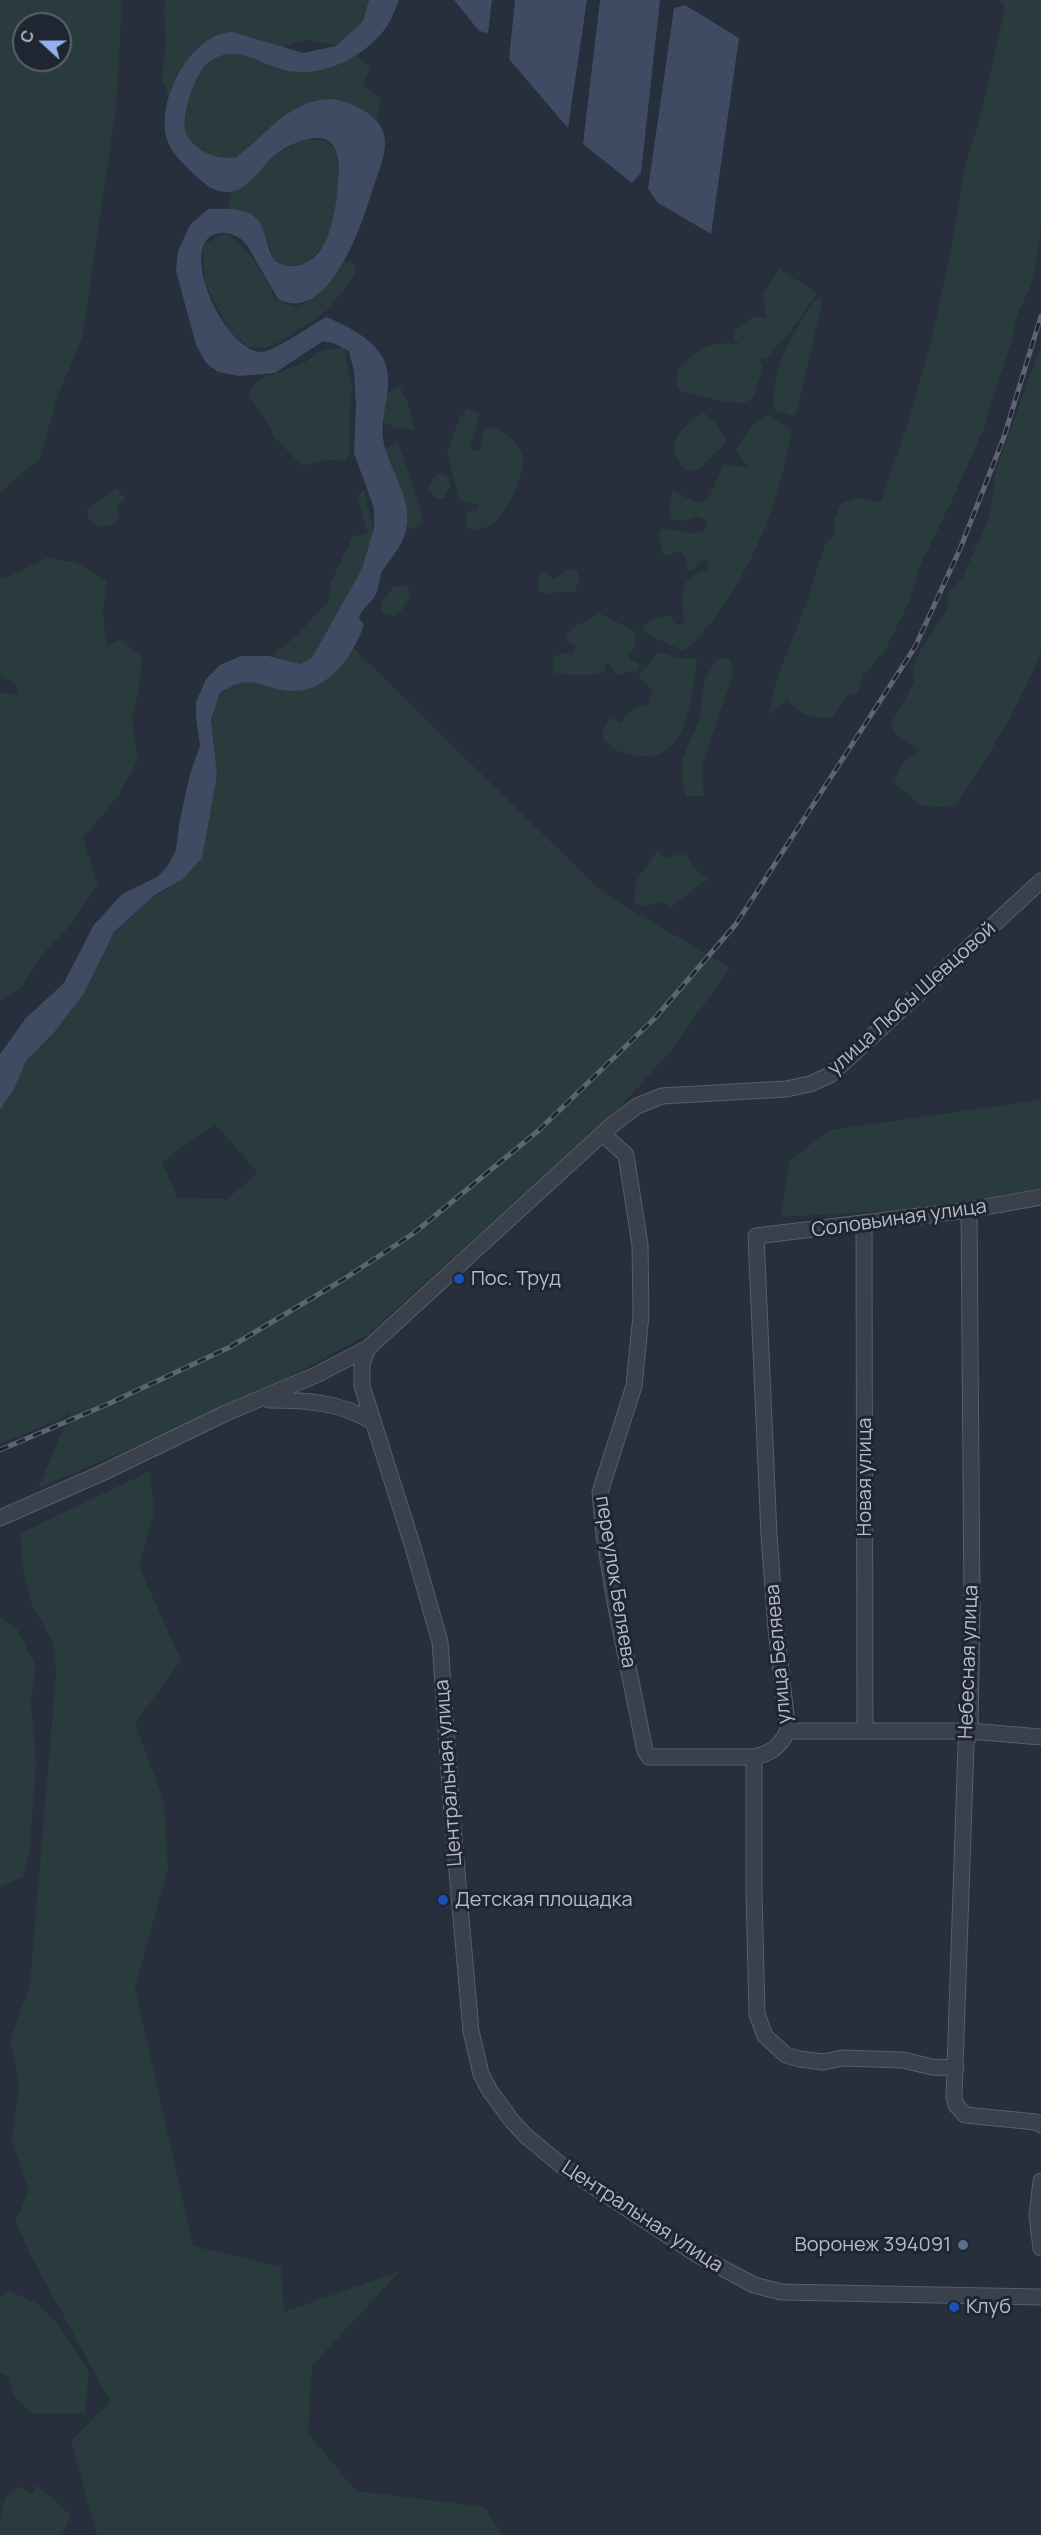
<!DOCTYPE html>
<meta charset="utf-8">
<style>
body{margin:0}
#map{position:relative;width:1041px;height:2535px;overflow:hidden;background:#272e3c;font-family:Manrope,sans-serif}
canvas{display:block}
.north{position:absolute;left:12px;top:12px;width:60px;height:60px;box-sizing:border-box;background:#1f2531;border:2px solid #5b616d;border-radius:50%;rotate:291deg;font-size:16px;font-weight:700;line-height:24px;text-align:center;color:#b6bcc7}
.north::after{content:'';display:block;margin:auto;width:21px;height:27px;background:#95b1ed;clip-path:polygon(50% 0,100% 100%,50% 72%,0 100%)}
</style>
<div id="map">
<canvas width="1041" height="2535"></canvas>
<div class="north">С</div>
</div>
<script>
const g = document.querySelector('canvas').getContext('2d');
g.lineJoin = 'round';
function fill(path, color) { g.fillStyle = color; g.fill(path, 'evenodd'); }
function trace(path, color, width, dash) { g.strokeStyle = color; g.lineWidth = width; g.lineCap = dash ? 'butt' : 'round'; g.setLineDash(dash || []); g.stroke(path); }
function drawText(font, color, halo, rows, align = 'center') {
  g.font = font + ' Manrope,sans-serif'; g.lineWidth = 6; g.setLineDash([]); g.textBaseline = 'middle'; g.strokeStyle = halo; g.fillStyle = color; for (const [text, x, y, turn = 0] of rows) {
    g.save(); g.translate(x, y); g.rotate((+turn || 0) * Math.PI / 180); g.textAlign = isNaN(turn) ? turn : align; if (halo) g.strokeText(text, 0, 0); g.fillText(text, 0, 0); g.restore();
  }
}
fill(new Path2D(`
 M0,0H122L116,109L82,338L58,395L40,458L0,492ZM24,24H60V60H24Z
 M166,0H369L363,21L336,46C314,40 303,36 283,48L241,34L176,75L169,96L162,79L166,42L164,6Z
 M1000,0H1041V228L1033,280L1016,318L1012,341L994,392L985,426L952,500L919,568L909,602L885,650L864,675L857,693L847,695L832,717C810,718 802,717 787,699L769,716L776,681L806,604L826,542L835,536L834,520L841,504L854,498L881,502L909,419L931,342L953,240L965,166L980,118L1005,8Z
 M229,54C250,53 264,65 283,70C309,76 332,65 355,55L370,68L363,85L381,99L376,120L343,101L316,100L302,105L259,137L242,153L233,158L217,160C207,153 192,146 187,135C180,120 194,74 207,63C212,58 223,56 229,54Z
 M305,139L323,140L335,148C341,177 340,216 325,242C321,250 312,257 306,263L286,266L274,259L262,225L253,215L228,209L231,191L242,187L276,154Z
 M226,233C251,253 263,270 275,299L298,309L332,278L344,263L350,262L355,265L356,272L330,308L280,342L263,348L248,347L231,333L205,284L203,245Z
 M779,269L817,293L797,323L767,358H759L763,369L753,398L743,403L727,402L682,392L677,386V371C694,350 713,339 741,345L734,340V329L754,317H766L763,295Z
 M823,299L798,406L794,416L774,409C771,367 792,335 814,301Z
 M1041,346V653C1018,709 989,755 956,805L941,807L920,805L894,782L905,759L922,750L898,737L890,726L914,683L913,669L920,651L947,611L948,594L962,578L989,518L996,469Z
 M344,348L352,389L349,420L350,452L345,461L325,460L302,466L275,438L264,416L248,395L258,380L305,362L324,349Z
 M400,387L408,404L415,430L395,428L379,419L385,394Z
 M468,409L480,414L471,443V451L480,450L483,432L493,426C505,432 522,444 523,459C524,476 508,511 495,522C490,527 480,528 474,531L468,528L465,519L468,511H478V504L459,500L447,452L460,417Z
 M704,413L716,422L727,442L699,469L687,471C660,446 679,428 704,413Z
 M767,415L792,429C780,494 762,547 725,603C712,621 701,638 683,651L647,634L642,627L650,621L670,615L675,625L684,623C682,596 676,576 710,570L707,560L698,561L694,570H686L687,558L680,551L664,556L658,535L661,529C677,529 688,536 704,532L707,520L696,516L685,521L670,519L669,510L672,491L699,503L707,501C714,489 717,477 723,465L748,467L736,449L752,425Z
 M397,440C407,466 416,492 423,520L413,530L400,520L385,450Z
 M440,473L449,477L450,487L444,498H436L428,489L433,479Z
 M116,488L125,498L116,508L120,519L113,524L98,528L88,519L87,509Z
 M364,490L375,534L362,588L305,670L275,657V652L293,639L328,602L331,582L353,536L368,534L357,496Z
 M46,558L75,562L107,581L103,608L106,647L120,640L142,655L139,689L132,718L138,760L118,796L83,838L98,884L73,922L42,955L22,987L0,1000V692L18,696L16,685L0,675V579L8,577Z
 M576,569L580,578L575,592C562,590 553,595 539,592L538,583L541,570L553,579L562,575L564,571Z
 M406,585L411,595L401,611L394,616L381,613V604L393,587Z
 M599,613L635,631V648L628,654L632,661L639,664L638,671H629L617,676L606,661L604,673C588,676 571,676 555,673L552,668L554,657L561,653L573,655L576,646L567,643V634C577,622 588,623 599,613Z
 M354,649L602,892L730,968L670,1052L619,1108L368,1334L253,1397L38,1488L71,1411L65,1417L0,1444V1108L26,1061L84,993L110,937L149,900L183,879L214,740C205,701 226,675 267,684C275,686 286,692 294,690C327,682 333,672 354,649ZM215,1124L258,1173L227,1199L178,1198L162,1162Z
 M659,652L678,658L697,659C691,695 690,762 639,756C623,754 613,751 603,738V729L610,717L620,723L633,709L648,704L653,690L638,676Z
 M717,659H729L734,671L702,764L704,796H686L682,784V760L699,720L705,679Z
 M658,850L664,858L681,854L688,857L694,869L709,878L671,907C661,900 657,901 647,907L634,903L636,881Z
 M1041,1100V1193L924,1209L781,1217L789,1161L830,1130Z
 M150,1471L154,1513L139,1567L181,1660L135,1724L164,1802L168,1868L135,1988L193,2246L281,2267L284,2312L400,2271L312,2366L308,2433L356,2491L485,2507L502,2535H97L71,2441L110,2401L31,2256L15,2221L29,2191L12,2142L19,2083L10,2040L30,1985L56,1674L53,1641L32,1606L22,1566L21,1533Z
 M0,1616L17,1629L36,1666L31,1702L36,1762L30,1848L24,1876L0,1887Z
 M8,2291L36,2303L54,2320L70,2342L89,2373L85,2413H30L14,2396L7,2376L0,2373V2297Z
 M37,2485L71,2515L62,2535H0C0,2514 0,2498 18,2486L32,2494Z`), '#2a3b3e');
fill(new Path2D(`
 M369,0H399C395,10 391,21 385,29C364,58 319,79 284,70C255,63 240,44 210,61C196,69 180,118 186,133C194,151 218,161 236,157C260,140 277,116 305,104C321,98 337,97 353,105C367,111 384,122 385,140C386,156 378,173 373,188C363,222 329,326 278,299L248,247C243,239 235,234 225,233C171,230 220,349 261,352C272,353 313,324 326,317C346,325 374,339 384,360C395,384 380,413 383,438C387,468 414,498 406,531C402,546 392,557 383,570C378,578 380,588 375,596C370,605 362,608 359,618L364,625C354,654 329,691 294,691C262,691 254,670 220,693L211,719L217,775L202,858L183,879L155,895L114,932L84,993L55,1031L26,1061L15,1087L0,1110V1054L26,1018L64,983L93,926L122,894L157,877L167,867L176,850L179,824L190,774L200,746L196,717V702L206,679L220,665L241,656H269L300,664L312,658L362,569L374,528V508L354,453L356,406L354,371L349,351L333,343L323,341L275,373L239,376L218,372L206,363L196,345L176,271L178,251L190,225L208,209C222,209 239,207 252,215C267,224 265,246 274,259C278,264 288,267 295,266C327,262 334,220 337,194C338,179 341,163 335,149C325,126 288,145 275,155C263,165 253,182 239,189C232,194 221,192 213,189C206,186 201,180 195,175C186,167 174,156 169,144C152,107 189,33 233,32L303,53L336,46L363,21Z
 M454,0H492L488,33L479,31Z
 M515,0H587L568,128L509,59Z
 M600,0H660L641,173L632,183L583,144Z
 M685,5L739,38L711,234L658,203L648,189L674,8Z`), '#3e4b63');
const minor = new Path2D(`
 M603,1134L626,1155L640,1245L641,1315L634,1386L600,1492L604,1535L615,1602L645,1751L649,1757H754
 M969,1210L972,1606L970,1731L966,1744L954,2097L956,2105L965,2115L1036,2122L1041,2125
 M864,1225L865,1730
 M368,1348L362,1364V1386L413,1547L440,1642L452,1815L471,2031L481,2074L490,2091L512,2121L526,2136L561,2165L696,2254L754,2285L781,2292L1041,2297
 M269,1400C306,1400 340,1402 373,1422
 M0,1518L100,1474L224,1414L316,1375L368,1348L612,1125L637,1106L662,1096L786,1089L810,1084L830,1075L1041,881
 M788,1731H970L1041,1737
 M956,2068L932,2067L903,2060L842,2058L824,2062L799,2059L786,2055L765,2036L757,2014L754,1892V1757C772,1753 779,1747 788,1731L776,1629L769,1535L756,1236L969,1210L1041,1197
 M1041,2181L1037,2215L1041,2248`);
trace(minor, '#585e6a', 17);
trace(minor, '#3a404c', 15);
const rail = new Path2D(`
 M0,1450L108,1404L230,1347L344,1279L414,1233L538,1131L655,1018L736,924L915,647L960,549L1004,437L1041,316`);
trace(rail, '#5d6473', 5);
trace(rail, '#1f2531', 3, [9]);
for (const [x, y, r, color] of [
 [459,1279,6,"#1a4fb4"],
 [443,1900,6,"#1a4fb4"],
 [963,2245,6,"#5c6f8a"],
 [954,2307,6,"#1a4fb4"]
]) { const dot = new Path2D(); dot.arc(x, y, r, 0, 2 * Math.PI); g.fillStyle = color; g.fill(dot); trace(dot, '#1f2531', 2); }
drawText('20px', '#b6bcc7', '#1f2531', [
 ["улица Любы Шевцовой",912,999,-42],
 ["Соловьиная улица",899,1219,-8],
 ["Новая улица",865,1477,-90],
 ["переулок Беляева",615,1582,81],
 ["улица Беляева",779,1654,-95],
 ["Небесная улица",969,1662,-88],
 ["Центральная улица",449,1773,-94],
 ["Центральная улица",642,2217,33]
]);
drawText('20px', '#b6bcc7', '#1f2531', [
 ["Пос. Труд",471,1279],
 ["Детская площадка",455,1900],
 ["Воронеж 394091",951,2245,"right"],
 ["Клуб",966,2307]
], 'left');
</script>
